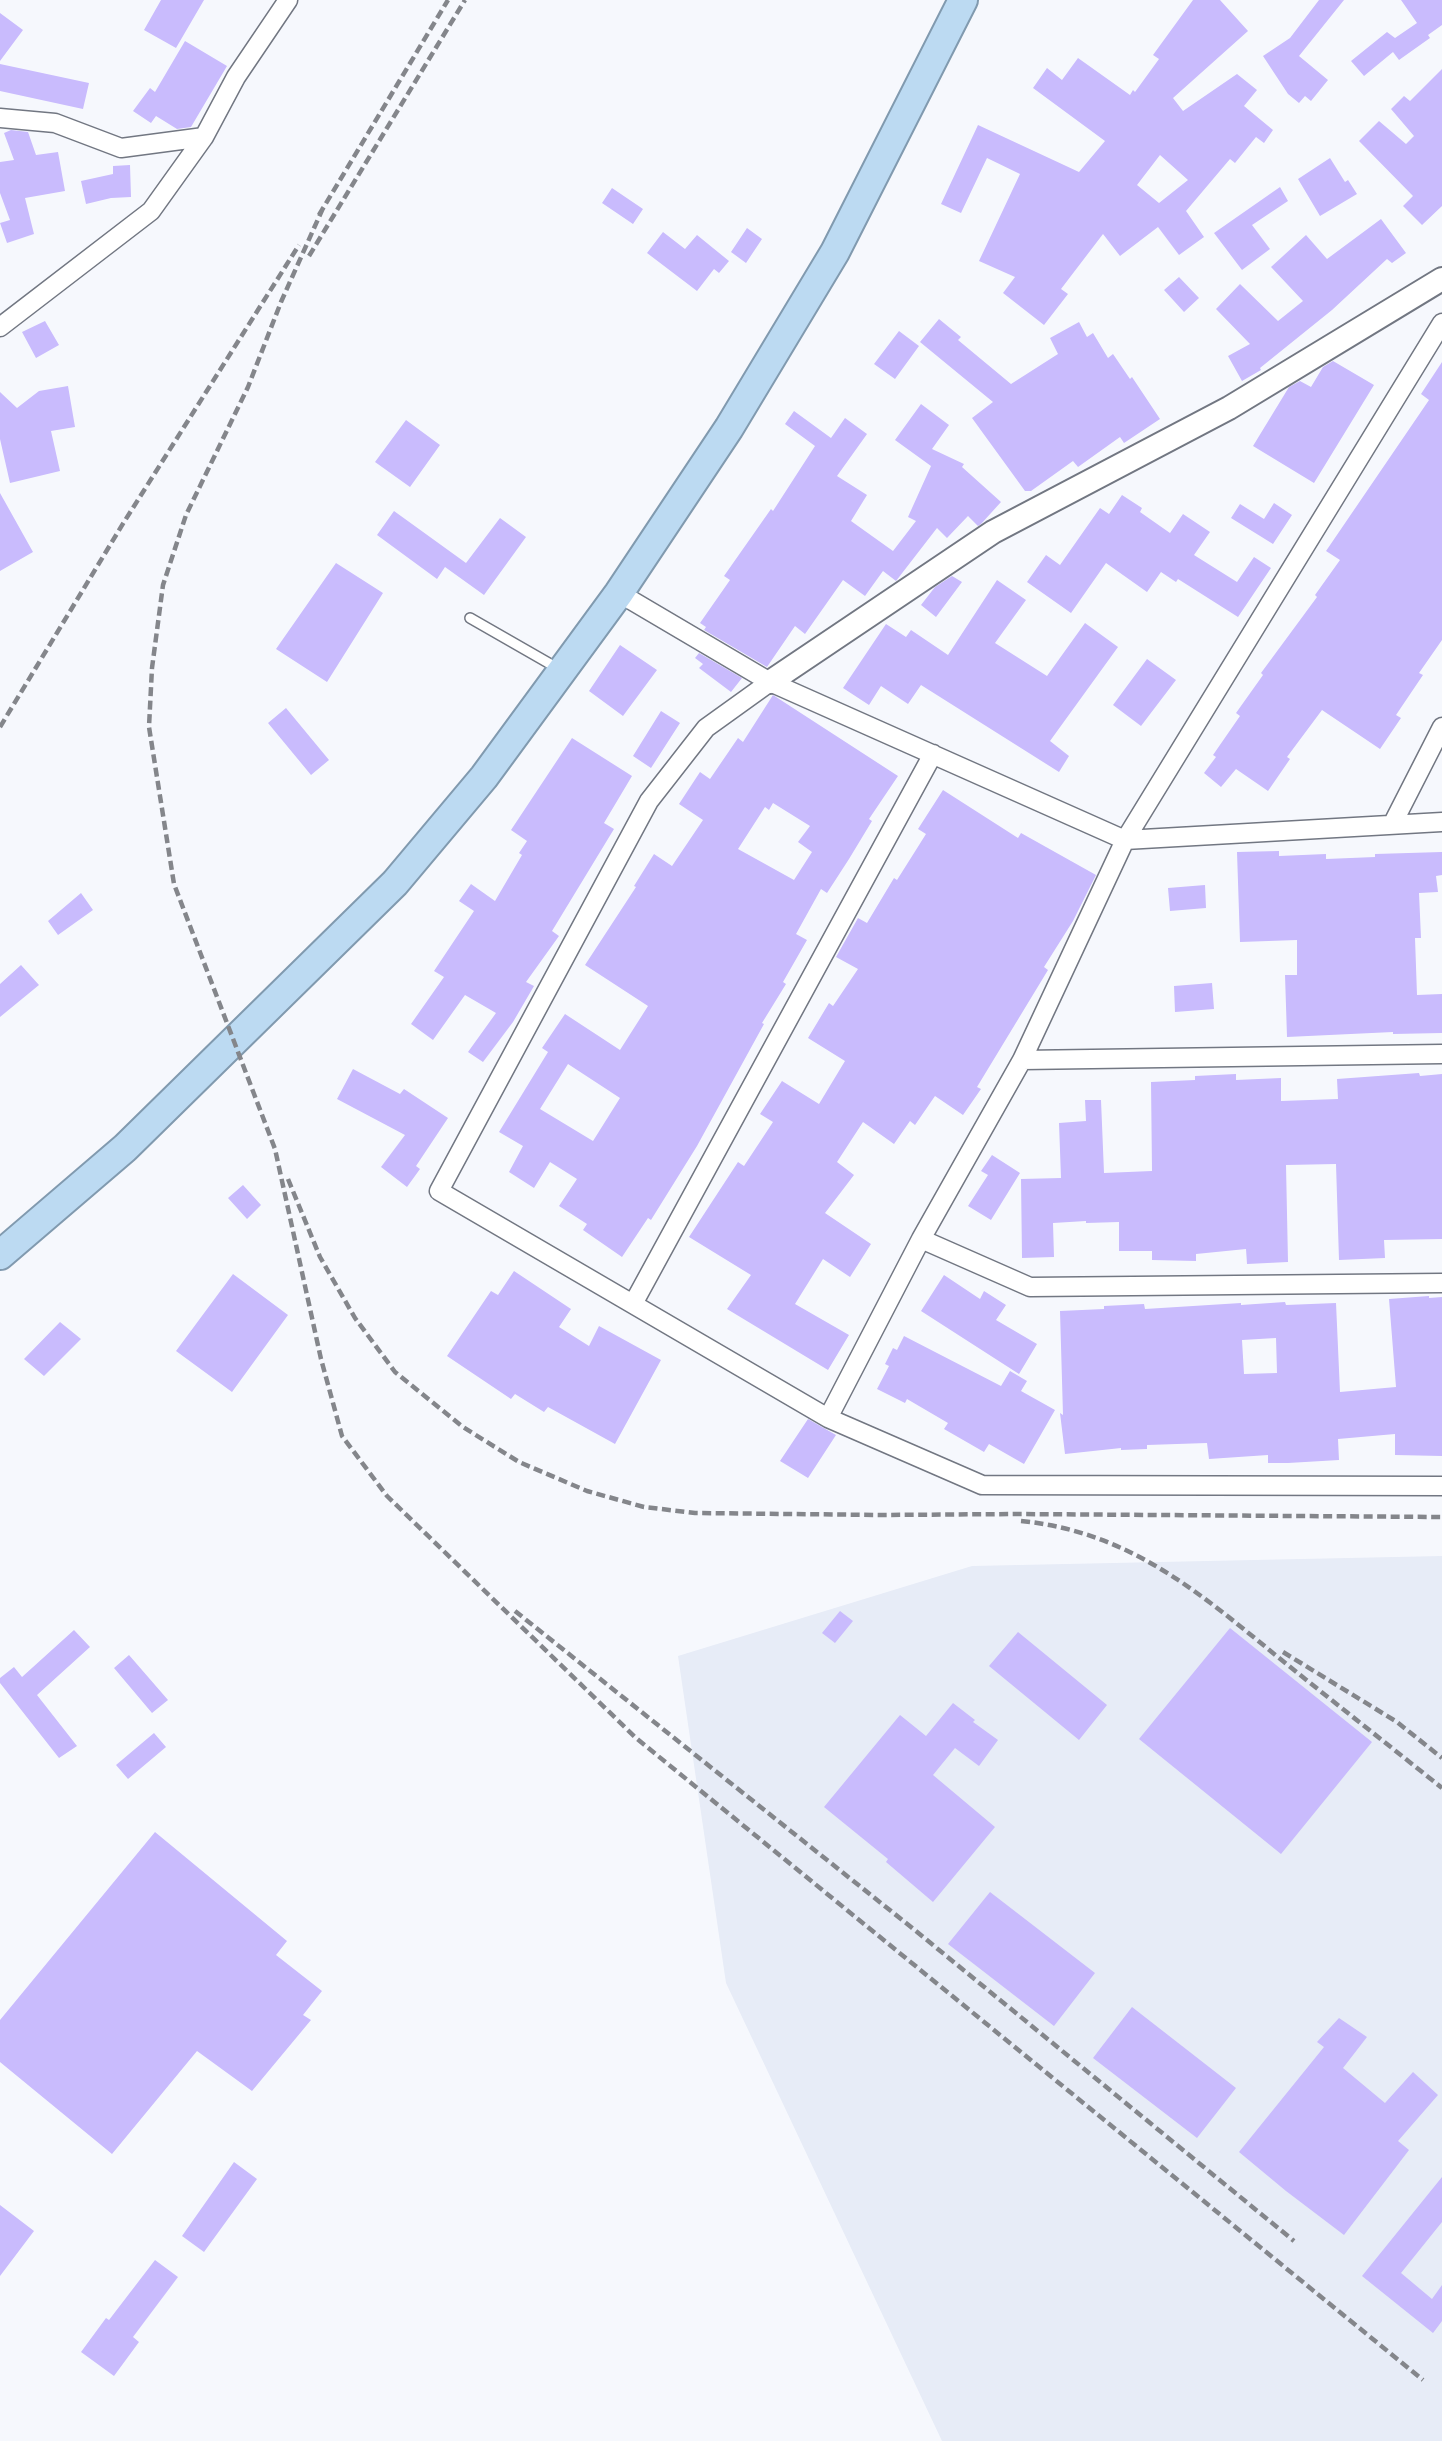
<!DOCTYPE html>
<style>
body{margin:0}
canvas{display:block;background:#f6f8fd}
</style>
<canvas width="1442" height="2441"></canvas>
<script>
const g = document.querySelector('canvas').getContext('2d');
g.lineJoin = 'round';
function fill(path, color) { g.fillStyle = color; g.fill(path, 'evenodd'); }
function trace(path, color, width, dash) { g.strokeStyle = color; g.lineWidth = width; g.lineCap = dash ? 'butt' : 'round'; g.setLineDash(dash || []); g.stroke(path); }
fill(new Path2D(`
 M1442,1556V2441H942L726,1983L678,1656L972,1566Z`), '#e7ecf7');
fill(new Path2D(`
 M161,0H204L176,48L144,30Z
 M1193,0H1220L1248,31L1173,98L1183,111L1237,74L1257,90L1244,106L1273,130L1264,143L1256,137L1235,163L1230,159L1186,211L1204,237L1179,255L1158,227L1120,256L1103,234L1061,289L1068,294L1044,325L1003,293L1015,277L979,261L1020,174L987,158L961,213L941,204L978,125L1079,172L1105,141L1033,88L1047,68L1062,80L1078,58L1130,95L1133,90L1135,92L1159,59L1153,55ZM1160,155L1188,180L1159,203L1137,185Z
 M1319,0H1344L1299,56L1328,80L1311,101L1305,96L1299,103L1288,94L1263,56L1290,38Z
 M1401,0H1442V25L1428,35L1430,38L1399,60L1393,52L1364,76L1351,61L1387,32L1395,38L1417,23Z
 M0,13L23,30L0,61Z
 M185,41L227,66L191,127L177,129L156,116L151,123L133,111L150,88L155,92Z
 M0,64L89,83L83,109L0,91Z
 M1442,69V206L1422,225L1403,206L1413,196L1359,141L1379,121L1406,144L1414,136L1391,109L1404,96L1410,101Z
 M11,130L28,132L36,155L58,152L65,191L25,198L34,234L7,243L0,223L10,220L0,193V162L14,160L4,133Z
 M1330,158L1345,182L1348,180L1357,194L1320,216L1298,179Z
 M130,165L131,197L111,198L86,204L81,181L113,174V166Z
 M1280,187L1288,201L1252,225L1270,249L1242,270L1214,233Z
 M612,188L643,209L633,224L602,203Z
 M1381,219L1406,253L1392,263L1387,259L1332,310L1260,368L1261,370L1242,381L1228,356L1250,344L1216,309L1240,284L1278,321L1303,301L1271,267L1306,235L1327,259Z
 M747,228L762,239L746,263L731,252Z
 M663,232L685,249L697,235L729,261L719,273L714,269L697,291L647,253Z
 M1179,277L1199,298L1184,312L1164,290Z
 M939,319L961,337L958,340L1011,384L1058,354L1050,338L1079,322L1087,337L1093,333L1108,358L1113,354L1130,379L1132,377L1160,419L1124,443L1120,437L1078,467L1073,461L1031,491H1025L972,418L993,402L920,342Z
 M45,321L59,345L36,358L22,332Z
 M899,331L919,346L895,379L874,364Z
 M1333,361L1374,385L1314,483L1253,446L1289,387L1300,381L1311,387L1323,367Z
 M1442,362V640L1419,673L1423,675L1396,715L1401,718L1380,749L1322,710L1287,757L1290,759L1268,791L1236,769L1221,787L1204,773L1216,757L1213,755L1240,716L1236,713L1263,675L1261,673L1317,597L1315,595L1340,560L1326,551L1429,400L1421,394Z
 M68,386L75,427L51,431L60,471L10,483L0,439V392L17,408L39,391Z
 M921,404L949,425L932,449L964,464L962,467L1001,502L981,524L978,526L968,516L947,538L937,528L896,581L883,571L865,596L843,580L805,634L795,626L767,667L704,630L706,627L700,623L730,580L724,576L771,509L773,511L815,446L785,424L794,411L831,438L845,418L867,434L837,476L867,495L851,521L893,551L916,521L908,517L931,466L895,440Z
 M406,420L440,445L410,487L375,462Z
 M0,493L33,552L0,571Z
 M1122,495L1142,508L1140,512L1170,533L1183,514L1210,532L1194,555L1237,582L1254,557L1271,568L1238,617L1178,579L1176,582L1161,572L1147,592L1106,563L1071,613L1027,582L1046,555L1060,565L1100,508L1109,514Z
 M1274,503L1292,515L1273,544L1231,518L1240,504L1264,519Z
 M394,511L466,563L500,518L526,537L484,595L445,567L437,579L377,535Z
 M336,563L383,593L327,682L276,649Z
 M952,576L962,582L936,617L921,605L935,587Z
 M997,580L1026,600L995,643L1047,676L1085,623L1118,647L1050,741L1069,756L1059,772L921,685L908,704L881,686L869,705L843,688L886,624L906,637L911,630L948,655Z
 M620,645L657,670L623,716L589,691Z
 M699,653L742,678L731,692L699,668L703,664L695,658Z
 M1147,659L1176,680L1141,726L1113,705Z
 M773,695L898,776L869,819L872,821L849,859L827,893L821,889L796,934L807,940L783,982L786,984L762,1023L764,1024L697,1146L651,1220L648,1218L622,1257L583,1230L587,1224L559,1206L577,1179L550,1162L534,1188L509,1172L523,1146L499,1132L548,1052L542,1048L565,1014L620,1050L648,1006L585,965L636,887L634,886L654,854L672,866L703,820L679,804L700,772L710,779L738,738L743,742ZM773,803L810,826L798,842L812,852L794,880L738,849L765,807L769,810ZM568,1064L620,1098L593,1141L540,1109Z
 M286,708L329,760L311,775L268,723Z
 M661,711L680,723L651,768L633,756Z
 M572,738L632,776L604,823L614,829L552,931L559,936L526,982L534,986L513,1022L483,1062L468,1052L496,1013L465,995L433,1040L411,1024L444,977L434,971L474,911L459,901L471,884L495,901L522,855L519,853L527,841L511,830Z
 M943,790L1018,838L1021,833L1096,875L1073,921L1044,967L1048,970L977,1087L981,1089L963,1115L935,1096L915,1125L910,1121L894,1144L863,1122L837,1162L854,1175L825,1213L871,1244L850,1277L823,1259L795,1304L849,1335L828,1370L727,1309L751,1275L689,1237L738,1162L744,1166L773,1122L760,1114L782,1081L819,1104L845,1061L808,1038L829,1003L833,1006L858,969L836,957L858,918L867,923L894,878L897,880L926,834L918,829Z
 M1279,851V856L1326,854V859L1375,857V854L1442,852V875L1436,876L1438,892L1419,893L1421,938H1415L1417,995L1442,994V1033L1393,1034V1032L1287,1037L1285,975H1297V940L1240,942L1237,852Z
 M1205,885L1206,908L1170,911L1168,888Z
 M81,893L93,910L58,935L48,921Z
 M21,965L39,985L0,1017V984Z
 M1212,983L1214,1009L1175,1012L1174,986Z
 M353,1069L400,1094L404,1089L448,1118L416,1166L420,1169L407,1187L381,1167L405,1135L337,1099Z
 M1419,1073L1420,1076L1442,1074V1239L1384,1240L1385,1258L1339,1260L1336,1164L1286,1165L1288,1262L1247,1264L1246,1249L1196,1254V1261L1152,1260V1251H1119V1222L1086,1223V1221L1053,1223L1054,1257L1022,1258L1021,1179L1061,1178L1059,1123L1086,1121L1085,1100H1101L1104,1173L1152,1171L1151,1082L1195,1080V1076L1236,1074V1080L1281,1078V1101L1338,1099L1337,1079Z
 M992,1155L1020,1173L991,1220L968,1206L988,1175L981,1171Z
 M243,1185L261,1205L247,1219L228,1198Z
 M514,1271L571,1309L559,1327L589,1346L599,1326L661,1360L615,1444L548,1407L544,1412L515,1394L511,1399L447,1356L491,1291L498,1295Z
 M233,1274L288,1315L232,1392L176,1351Z
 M944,1275L980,1299L984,1291L1006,1305L996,1320L1037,1344L1019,1374L921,1311Z
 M1429,1296V1298L1442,1297V1456L1395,1455V1434L1338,1439L1339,1460L1288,1463H1268V1455L1209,1459L1207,1443L1147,1445V1449L1121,1450V1448L1065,1454L1060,1413L1063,1415L1060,1311L1104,1309V1306L1144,1304L1145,1309L1241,1303V1305L1285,1302L1286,1305L1336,1303L1340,1392L1396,1387L1389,1299ZM1276,1338L1277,1373L1244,1374L1242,1340Z
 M60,1322L81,1339L44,1376L24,1359Z
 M904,1336L1001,1386L1010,1371L1027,1381L1021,1391L1055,1410L1024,1464L989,1444L984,1452L944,1429L948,1423L907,1399L905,1403L877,1389L889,1366L885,1364L893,1348L897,1350Z
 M808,1419L836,1435L808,1478L780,1461Z
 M840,1611L853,1621L835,1643L822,1633Z
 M1230,1628L1372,1742L1281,1854L1139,1739Z
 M74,1630L90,1647L37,1695L77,1746L59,1758L0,1683V1678L14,1667L22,1677Z
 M1018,1632L1107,1705L1079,1740L989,1666Z
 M129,1655L168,1700L152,1713L114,1668Z
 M953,1703L975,1720L973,1722L998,1740L979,1766L955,1748L933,1775L995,1827L933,1902L886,1862L888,1859L824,1807L900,1715L926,1736Z
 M154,1733L166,1747L128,1779L116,1765Z
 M155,1832L287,1941L276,1955L322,1991L303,2015L311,2020L252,2091L197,2051L112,2154L0,2062V2020Z
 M990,1892L1095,1973L1054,2026L948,1944Z
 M1132,2007L1236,2088L1197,2138L1093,2058Z
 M1339,2018L1367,2037L1343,2068L1385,2103L1413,2072L1438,2095L1398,2141L1409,2150L1344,2235L1286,2191L1239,2152L1324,2047L1317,2042Z
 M234,2162L257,2179L204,2252L182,2236Z
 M1442,2177V2222L1401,2273L1432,2299L1442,2285V2321L1433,2333L1362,2276Z
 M0,2205L34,2231L0,2276Z
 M155,2260L178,2277L133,2337L139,2342L114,2376L81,2352L106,2318L109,2320Z`), '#c9bbfd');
const service = new Path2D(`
 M470,618L559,669`);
const minor = new Path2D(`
 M0,118L55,123L121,148L204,137
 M0,327L151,211L204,137L236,77L288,0
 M619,593L770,682L1125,840L1442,822
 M770,682L706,728L649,801L439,1191L828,1418L982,1485L1442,1486
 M1393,823L1442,727
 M1022,1060L1442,1054
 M921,1239L1030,1287L1442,1283
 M633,1304L933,754
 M828,1418L921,1239L1022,1060L1125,840L1442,323`);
const tertiary = new Path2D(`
 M770,682L993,532L1229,408L1442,279`);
const trunk = new Path2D(`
 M0,1255L125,1148L395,883L484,777L619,593L729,428L835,252L963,0`);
trace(service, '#727782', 12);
trace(minor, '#727782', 21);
trace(tertiary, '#727782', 26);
trace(trunk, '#819aaf', 32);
trace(service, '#fff', 9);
trace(minor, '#fff', 18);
trace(tertiary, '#fff', 22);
trace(trunk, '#bcdaf2', 28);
trace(new Path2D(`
 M323,208L281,302L248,387L186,515L163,585L152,668L149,727L174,884L275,1149L321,1359L342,1436L387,1496L636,1738L1423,2380
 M319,215L448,0
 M309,256L465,0
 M0,727L124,522L299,245
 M288,1179L320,1257L355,1318L395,1372L463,1427L519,1462L587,1491L644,1507L695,1513L883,1515L1017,1514L1442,1517
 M1021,1521C1134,1532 1205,1598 1289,1666C1340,1707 1391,1747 1442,1788
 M515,1611L911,1927L1294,2241
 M1283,1652L1397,1722L1442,1758`), '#84868b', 4.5, [9, 4.5]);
</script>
